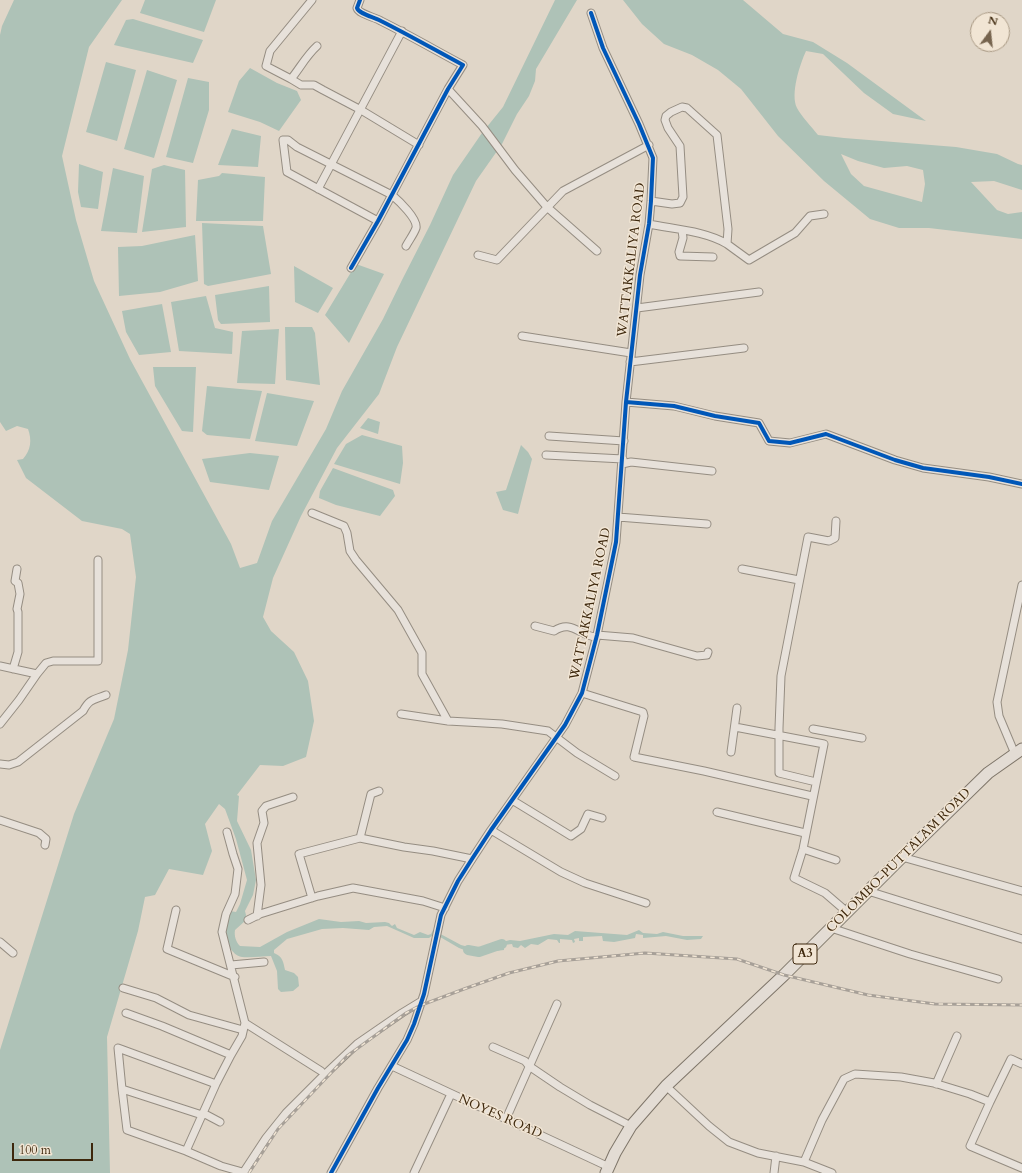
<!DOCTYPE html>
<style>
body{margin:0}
#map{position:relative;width:1022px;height:1173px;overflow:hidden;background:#e0d6c8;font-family:Cardo,serif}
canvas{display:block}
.north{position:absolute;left:970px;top:12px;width:40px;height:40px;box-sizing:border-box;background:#f1e5d4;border:1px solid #a99984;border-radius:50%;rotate:15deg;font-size:11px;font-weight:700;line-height:16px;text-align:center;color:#3d270c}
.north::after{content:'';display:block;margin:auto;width:14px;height:18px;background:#76644e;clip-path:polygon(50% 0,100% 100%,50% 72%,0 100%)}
.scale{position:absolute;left:12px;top:1143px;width:81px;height:18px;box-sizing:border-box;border:2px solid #3d270c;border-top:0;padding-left:5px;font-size:12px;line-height:14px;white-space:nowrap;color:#3d270c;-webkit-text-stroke:3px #f1e5d4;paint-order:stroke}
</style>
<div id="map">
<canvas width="1022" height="1173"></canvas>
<div class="north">N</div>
<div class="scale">100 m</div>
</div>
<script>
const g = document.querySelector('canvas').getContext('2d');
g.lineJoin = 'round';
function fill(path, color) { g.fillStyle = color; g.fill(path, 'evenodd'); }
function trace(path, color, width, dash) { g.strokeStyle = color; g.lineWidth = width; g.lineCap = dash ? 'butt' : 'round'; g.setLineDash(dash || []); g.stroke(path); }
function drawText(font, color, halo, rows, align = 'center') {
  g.font = font + ' Cardo,serif'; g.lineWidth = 3; g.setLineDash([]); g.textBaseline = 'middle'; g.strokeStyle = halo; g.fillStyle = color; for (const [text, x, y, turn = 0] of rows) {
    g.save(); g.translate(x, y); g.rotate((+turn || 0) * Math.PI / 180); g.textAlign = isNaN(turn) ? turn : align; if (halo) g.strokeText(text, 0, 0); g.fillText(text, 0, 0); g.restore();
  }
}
fill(new Path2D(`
 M14,0H122L89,47L62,156L76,220L94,281L130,359L231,544L240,568L257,563L272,521L326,429L342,391L383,319L402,280L430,225L453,175L482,133L503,107L555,0H577L536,69L535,81L529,96L517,114L502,144L476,181L397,347L379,394L337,448L301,516L273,578L263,617L271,631L294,652L308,681L314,721L306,757L283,766L260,765L237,795L239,796L237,821L251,850L256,880L253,895L245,911L246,915L245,921L235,930C234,936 236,942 240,946L260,947L287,932L319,919L341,922L359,921L366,923L385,922L389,923L392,926L395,924L397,928L414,935L420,932L428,935L431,934L433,930L461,945L476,949L510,940L520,941L554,934L568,935L575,931L627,935L639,930L643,933L657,934L663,932L683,936H703L701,939L687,940L666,936L643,938V935L636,934L635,938L614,942L603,941L602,936L583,937V941H579V938L574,939L575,942L573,943L572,940L560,939V943H559L557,940L548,939L538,945L531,944L525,948L521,945L518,948L513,947L512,944L504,945V950L496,951L487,946L478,955L459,948L435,934L429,938H414L387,926L374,927L369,930L343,928L322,929L287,939L274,950V953C283,957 283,961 285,970L294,973L298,977L299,986L293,991L281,992L278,989L277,971L271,956C262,956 251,958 242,957C236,956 233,952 230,948C223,936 225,924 230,911L236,912L240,904L247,880L236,839L225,809L219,804L205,824L212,851L203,875L169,869L155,895L145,897L138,931L107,1037L110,1173H0V1050L74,814L114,719L128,650L136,577L130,534L122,529L82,521L26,478L17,460L23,459C31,450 32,440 28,429L17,426L6,431L0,422V35L2,26Z
 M145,0H216L204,32L140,13Z
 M623,0H743L783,34L813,42L847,63L926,121L893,114L864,93L823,54L806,51C800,64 790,94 797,108C802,117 811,126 818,135L844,138L956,147L997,154L1018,164L1022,165V190L994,181L971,182L997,210L1008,214L1022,212V239L929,228H899L870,219L824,181L778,136L741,89L718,70L692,55L664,44L642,24ZM841,154L858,161L884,168L907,166L923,170L925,184L922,202L864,186L851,174Z
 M133,19L203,40L193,63L114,45L126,20Z
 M106,62L136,70L117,141L86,132Z
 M250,68L277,83L297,91L301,100L279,131L260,122L228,112L239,81Z
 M147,70L177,80L154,158L124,149Z
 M188,78L209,82V110L193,163L166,157Z
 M232,129L261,136L258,167L218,165Z
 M79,164L103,172L98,209L81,207L78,192Z
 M164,165L185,170L186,227L142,232L152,169Z
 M113,168L144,176L137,233L101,231Z
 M222,173L265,177L263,221H196L198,180L219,176Z
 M202,223L263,226L271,274L208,286L204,284Z
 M195,235L198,281L160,292L119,296L118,247L142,246Z
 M356,264L384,274L349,343L325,315Z
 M294,266L333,288L318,313L295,302Z
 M269,286L270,322L221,324L218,320L215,295Z
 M206,296L215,328L233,332L232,354L179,351L171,302Z
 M162,304L171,352L139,355L126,332L122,311Z
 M285,327H312L315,333L320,385L286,380Z
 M279,329L275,384L237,383L242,331Z
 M153,367H196L193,432L182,431L155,386Z
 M207,386L262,391L250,439L207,435L202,431Z
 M267,393L314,401L297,446L255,441Z
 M368,418L380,422L378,434L360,428Z
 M362,435L402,446L403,463L400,484L334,464L346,444Z
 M521,445L528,452L532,459L518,514L503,510L496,492L506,490Z
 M250,453L279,456L269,490L210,482L202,459Z
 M333,468L393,490L395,496L380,516L336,505L319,498L320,491Z`), '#aec2b7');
trace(new Path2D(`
 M468,950L479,952L502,944`), '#aec2b7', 10);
const minor = new Path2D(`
 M317,46C306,56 300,68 291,79L301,85H314L323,90L361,110L419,145
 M291,79L266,66L270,51L312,0
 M448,89L482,126L515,170L547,207L597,251
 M318,189L402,31
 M378,221L287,172L283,140H288L297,147L392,195C399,201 418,219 416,228C414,234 409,240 406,246
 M649,224C673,229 706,231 727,244L728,229L717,135L687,108L682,107L671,112L666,116L665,120L668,128L680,146L683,197L680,203L672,204L651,201
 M682,230L683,238L679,252L680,256L713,257
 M727,244L749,260L795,233L810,216L824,214
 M478,255L497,260L563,191L649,145
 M351,268L378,221L448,89L463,65C435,50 409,35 381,21C374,17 359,14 357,8L360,0
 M637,308L759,292
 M522,336L631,353
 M630,362L744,348
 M626,402L674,406L715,416L759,423L769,441L790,443L826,434L895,460L923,468L989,477L1022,484
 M549,436L624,441
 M546,455L623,459
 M622,464L631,462L712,471
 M312,513L344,526L347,533L350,551L356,560L398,610L422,653V674L448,721
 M618,517L707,524
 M742,569L799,580
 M535,626L554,631C572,619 579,636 596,637
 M597,635L633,638L697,656L707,655L708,652
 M0,666L37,674L46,663L53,661H98V560
 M13,669L18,652V612L17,609L20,594L18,583L15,581L17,569
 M582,693L643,712L644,716L634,757L704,771L812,796
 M401,714L448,721L502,724L548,731L577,753L615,776
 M0,724L19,700L37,674
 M735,727L824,744L803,849L794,878L825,893L847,912
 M813,729L862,738
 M731,752L737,708
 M1015,754L999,716L997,702L1022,585
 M0,764L9,765L18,762L83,711C90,698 94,700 106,695
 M816,782L779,773V728L781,676L808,537L829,541L835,538L836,521
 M512,800L571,836L581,829L588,814L602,818
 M717,812L805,833
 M0,820L39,833L46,839L45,845
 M491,830L561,872L585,883L646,903
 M227,832L233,854L238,869L235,894L226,914L222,932L245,1023L242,1036L231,1055
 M360,838L371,794L379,791
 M803,849L836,860
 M902,857L1022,891
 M868,891L1022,939
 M312,898L299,854L360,838L404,847L433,851L472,859
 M176,910L167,949L235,977
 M257,916L261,885L257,843L264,823L262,811L266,806L293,797
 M248,920L260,914L318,896L353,888L423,901L445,908
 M831,928L910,954L998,979
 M0,942L13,953
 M231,965L264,962
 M123,988L156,998L189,1015L243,1030
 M126,1013L162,1026L231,1055L216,1084L186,1151
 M245,1023L321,1071
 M493,1047L525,1061L529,1066L560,1087L590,1105L631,1126
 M392,1066L609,1167
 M936,1084L957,1036
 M666,1086L709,1126L729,1142L758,1153L804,1162L832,1173
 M122,1089L127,1130L186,1151L221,1166L246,1173
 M990,1102L1011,1059L1022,1064
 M203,1113L220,1122
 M202,1115L122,1089L118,1048L216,1084
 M506,1119L557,1004
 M804,1162L822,1120L844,1079L855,1074L901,1077L934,1083L970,1094L990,1102L970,1146L1022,1168
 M243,1173L266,1138L286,1113L321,1078L357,1044L402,1013L420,1002
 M331,1173L378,1088L407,1040L414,1024L424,994L441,915L458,881L472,859L491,830L565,725L582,693L597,635L616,542L626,402L640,275L649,224L651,201L653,158L639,124L603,48L591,13
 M414,1173L451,1094
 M774,1173L776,1156`);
const highway = new Path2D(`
 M606,1173L615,1153L631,1126L666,1086L784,975L902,857L988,773L1022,749`);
trace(minor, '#958d82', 9);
trace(highway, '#7e7569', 13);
trace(minor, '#e7e1da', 7);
trace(highway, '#e3dcd4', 11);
const rail = new Path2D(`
 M249,1173L278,1129L347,1056L406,1013L419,1006L464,989L509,973L558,961L645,953L737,959L784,975L868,995L935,1004L1022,1005`);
trace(rail, '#a7a098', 3);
trace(rail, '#f1e5d4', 1.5, [4.5]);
trace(new Path2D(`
 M351,268L378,221L448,89L463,65C435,50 409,35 381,21C374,17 359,14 357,8L360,0
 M626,402L674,406L715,416L759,423L769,441L790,443L826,434L895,460L923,468L989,477L1022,484
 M331,1173L378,1088L407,1040L414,1024L424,994L441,915L458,881L472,859L491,830L565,725L582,693L597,635L616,542L626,402L640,275L649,224L651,201L653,158L639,124L603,48L591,13`), '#0057b8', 4);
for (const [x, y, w] of [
 [805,954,24]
]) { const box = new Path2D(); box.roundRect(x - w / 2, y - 10, w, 20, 3); g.fillStyle = '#f1e5d4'; g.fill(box); trace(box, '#3d270c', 1); }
drawText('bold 12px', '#3d270c', null, [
 ["A3",805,954]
]);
drawText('13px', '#3d270c', '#f1e5d4', [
 ["WATTAKKALIYA ROAD",632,260,-83],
 ["WATTAKKALIYA ROAD",591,604,-78],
 ["COLOMBO-PUTTALAM ROAD",899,861,-45],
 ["NOYES ROAD",500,1117,24]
]);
</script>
